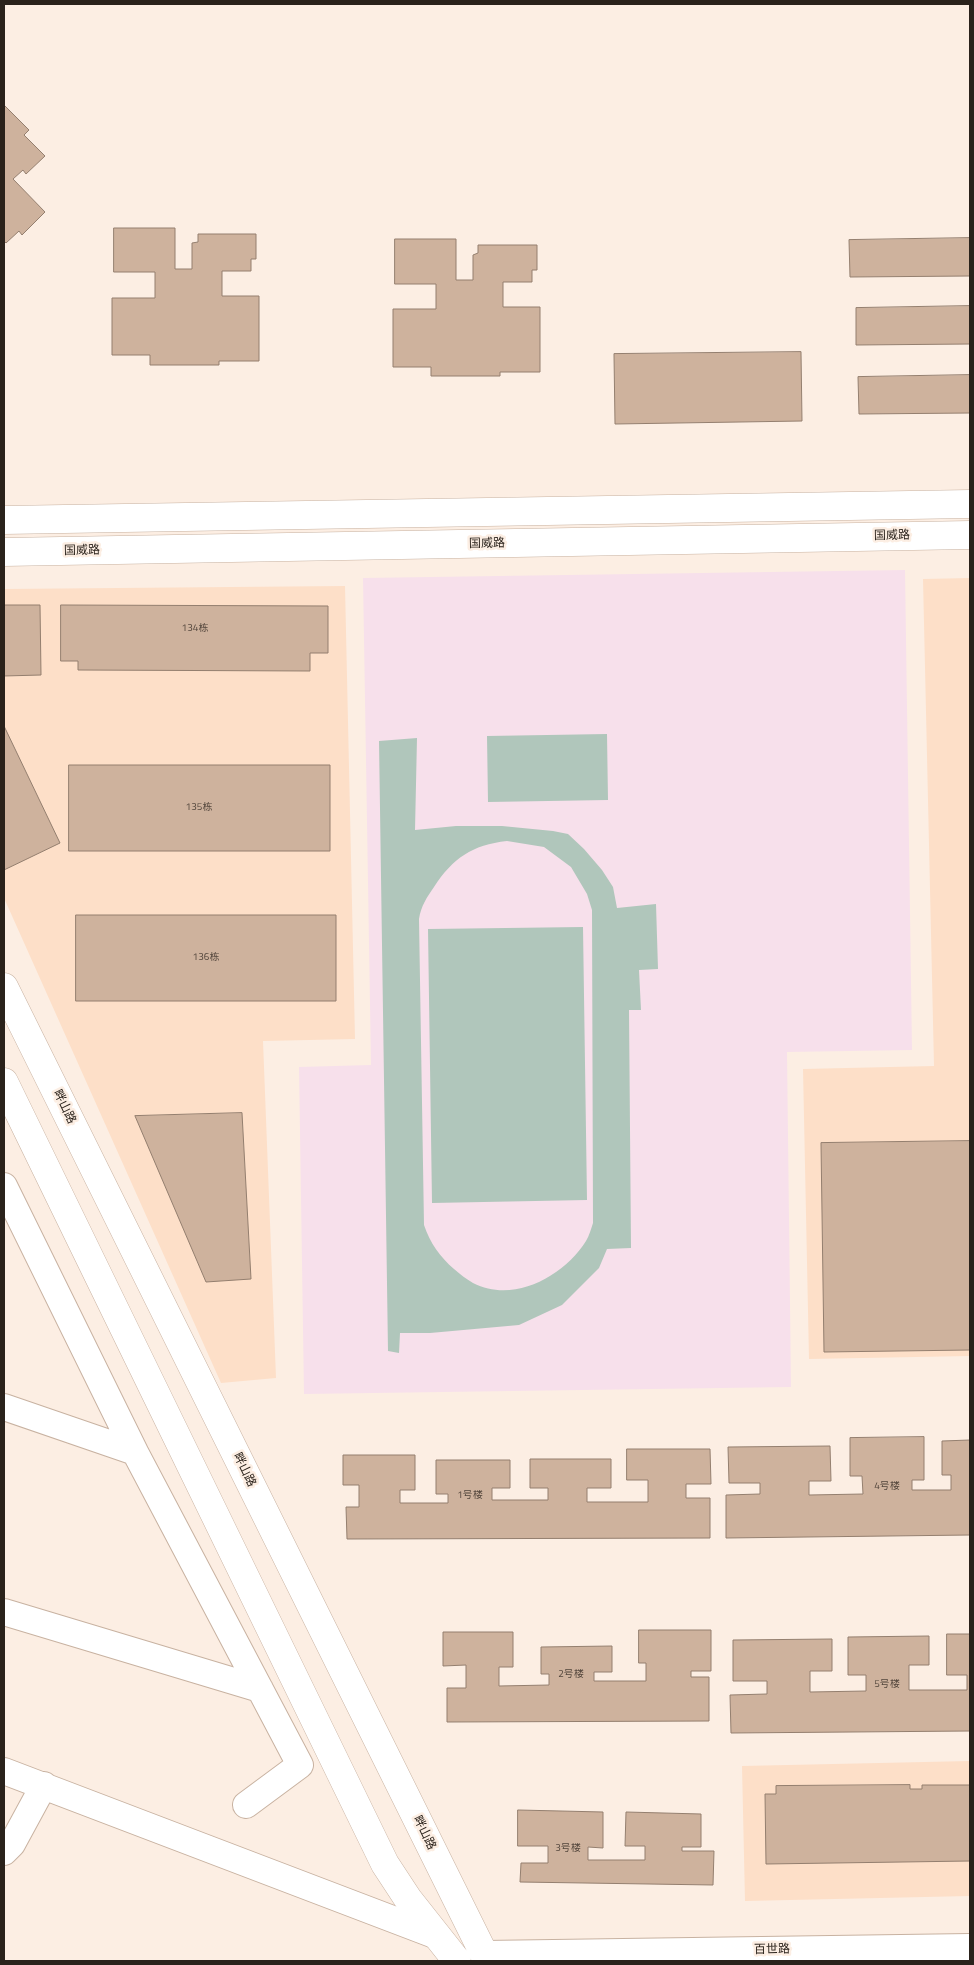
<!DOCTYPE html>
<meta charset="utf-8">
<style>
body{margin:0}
#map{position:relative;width:974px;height:1965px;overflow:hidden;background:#fceee3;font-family:"Titillium Web",sans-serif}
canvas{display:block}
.frame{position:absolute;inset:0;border:5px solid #2a221b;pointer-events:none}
</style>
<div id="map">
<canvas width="974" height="1965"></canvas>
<div class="frame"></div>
</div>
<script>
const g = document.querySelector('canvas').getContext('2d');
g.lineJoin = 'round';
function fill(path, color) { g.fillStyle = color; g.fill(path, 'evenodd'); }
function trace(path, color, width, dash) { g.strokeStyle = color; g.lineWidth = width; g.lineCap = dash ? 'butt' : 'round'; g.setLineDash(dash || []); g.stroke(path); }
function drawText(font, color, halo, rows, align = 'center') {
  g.font = font + ' "Titillium Web","Noto Sans SC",sans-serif'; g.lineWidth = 5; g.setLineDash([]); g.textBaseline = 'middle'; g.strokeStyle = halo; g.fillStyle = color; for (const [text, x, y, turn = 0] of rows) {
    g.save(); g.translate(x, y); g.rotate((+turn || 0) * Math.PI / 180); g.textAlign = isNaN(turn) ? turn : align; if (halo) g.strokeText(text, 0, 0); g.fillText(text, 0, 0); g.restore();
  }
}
fill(new Path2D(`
 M970,578V1356L809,1359L803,1069L934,1066L923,579Z
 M345,586L355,1039L263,1041L276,1378L221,1383L4,898V589Z
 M970,1761V1896L745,1901L742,1766Z`), '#fddfc8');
fill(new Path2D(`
 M905,570L912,1050L787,1052L791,1387L304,1394L299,1067L371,1065L363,578Z`), '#f7e0eb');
fill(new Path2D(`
 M607,734L608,800L488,802L487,736Z
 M417,738L415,830L456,826H502L553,831L568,834L584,849L602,870L613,887L617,908L656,904L658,969L639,970L641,1010H629L631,1248L607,1249L599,1268L562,1305L519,1325L430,1333H400L399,1353L388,1351L379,741ZM507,841L544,847L571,867L587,894L592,910L593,1223C591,1229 589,1236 586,1241C564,1276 514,1304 473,1283C466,1279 460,1274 454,1269C440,1257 430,1243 424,1225L419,919C421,906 427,897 434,887C453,858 472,845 507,841Z
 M583,927L587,1200L432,1203L428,929Z`), '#b0c6bb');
const building = new Path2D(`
 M4,105L29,130L24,135L45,156L26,174L23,170L13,179L45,212L22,235L19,231L6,243L4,241Z
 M114,228H175V269H192V243L198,242V234H256V259H251V271H222V296H259V361H219V365H150V355H112V298H155V272H114Z
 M970,238V276L850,277L849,240Z
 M395,239H456V280H473V255L478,253V245H537V270H532V282H503V307H540V372H500V376H431V367H393V309H436V284H395Z
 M970,306V344L856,345V308Z
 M801,352L802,421L615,424L614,354Z
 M970,375V413L859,414L858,377Z
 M4,605H40L41,675L4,676Z
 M61,605L328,606V653H310V671L78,670V661H61Z
 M4,726L60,843L4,870Z
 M69,765H330V851H69Z
 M76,915H336V1001H76Z
 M242,1113L251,1279L206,1282L135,1116Z
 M970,1141V1350L824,1352L821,1143Z
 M924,1437V1480H912V1490H951V1475H942V1441L970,1440V1535L726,1538V1495L760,1494V1483H729L728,1447L830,1446L831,1481H809V1495L863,1494L862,1476H850V1438Z
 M627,1449H710L711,1484H686V1498H710V1538L347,1539L346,1507H359V1485H343V1455H415V1490H400V1503H448V1494H436V1460H510V1488H492V1500H548V1488H530V1459H611V1488H587V1502H648V1480H627Z
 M639,1630H711V1671H691V1677H709V1721L447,1722V1688H466V1665L443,1666V1632H513V1667H499V1686L549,1685V1674H541V1647L612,1646V1672H594V1681H646V1663H639Z
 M947,1634H970V1731L731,1733L730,1695L767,1694V1681H733V1640L832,1639V1671H810V1692L866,1691V1675H848V1637L929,1636V1665H909V1690H967V1675H947Z
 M910,1785V1789H922V1785H970V1861L766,1864L765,1794H776V1786Z
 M518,1810L603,1812V1848L588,1847V1860H645V1846H625L626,1812L701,1814V1847H682V1851H714L713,1885L520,1882L521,1863H548V1846H518Z`);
fill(building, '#ceb29d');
trace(building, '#947f6f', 1);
const minor = new Path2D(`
 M4,1186L135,1452L300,1765L246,1805
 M4,1407L135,1452
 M4,1612L260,1689
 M4,1771L437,1936
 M4,1852L12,1844L44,1785
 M484,1954L970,1947`);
const tertiary = new Path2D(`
 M4,520L970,504
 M4,552L970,535
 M4,987L484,1954
 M4,1082L385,1864L408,1899L457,1961`);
trace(minor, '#c8b2a1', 28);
trace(tertiary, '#c8b2a1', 29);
trace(minor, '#fff', 26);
trace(tertiary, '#fff', 28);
drawText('10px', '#53463c', null, [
 ["134栋",195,629],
 ["135栋",199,808],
 ["136栋",206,958],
 ["4号楼",887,1487],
 ["1号楼",470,1496],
 ["2号楼",571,1675],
 ["5号楼",887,1685],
 ["3号楼",568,1849]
]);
drawText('12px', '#2a221b', '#fceee3', [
 ["国威路",892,536,-1],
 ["国威路",487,544,-1],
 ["国威路",82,551,-1],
 ["畔山路",64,1107,64],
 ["畔山路",244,1470,64],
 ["畔山路",424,1833,64],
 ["百世路",772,1950,-1]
]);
</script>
